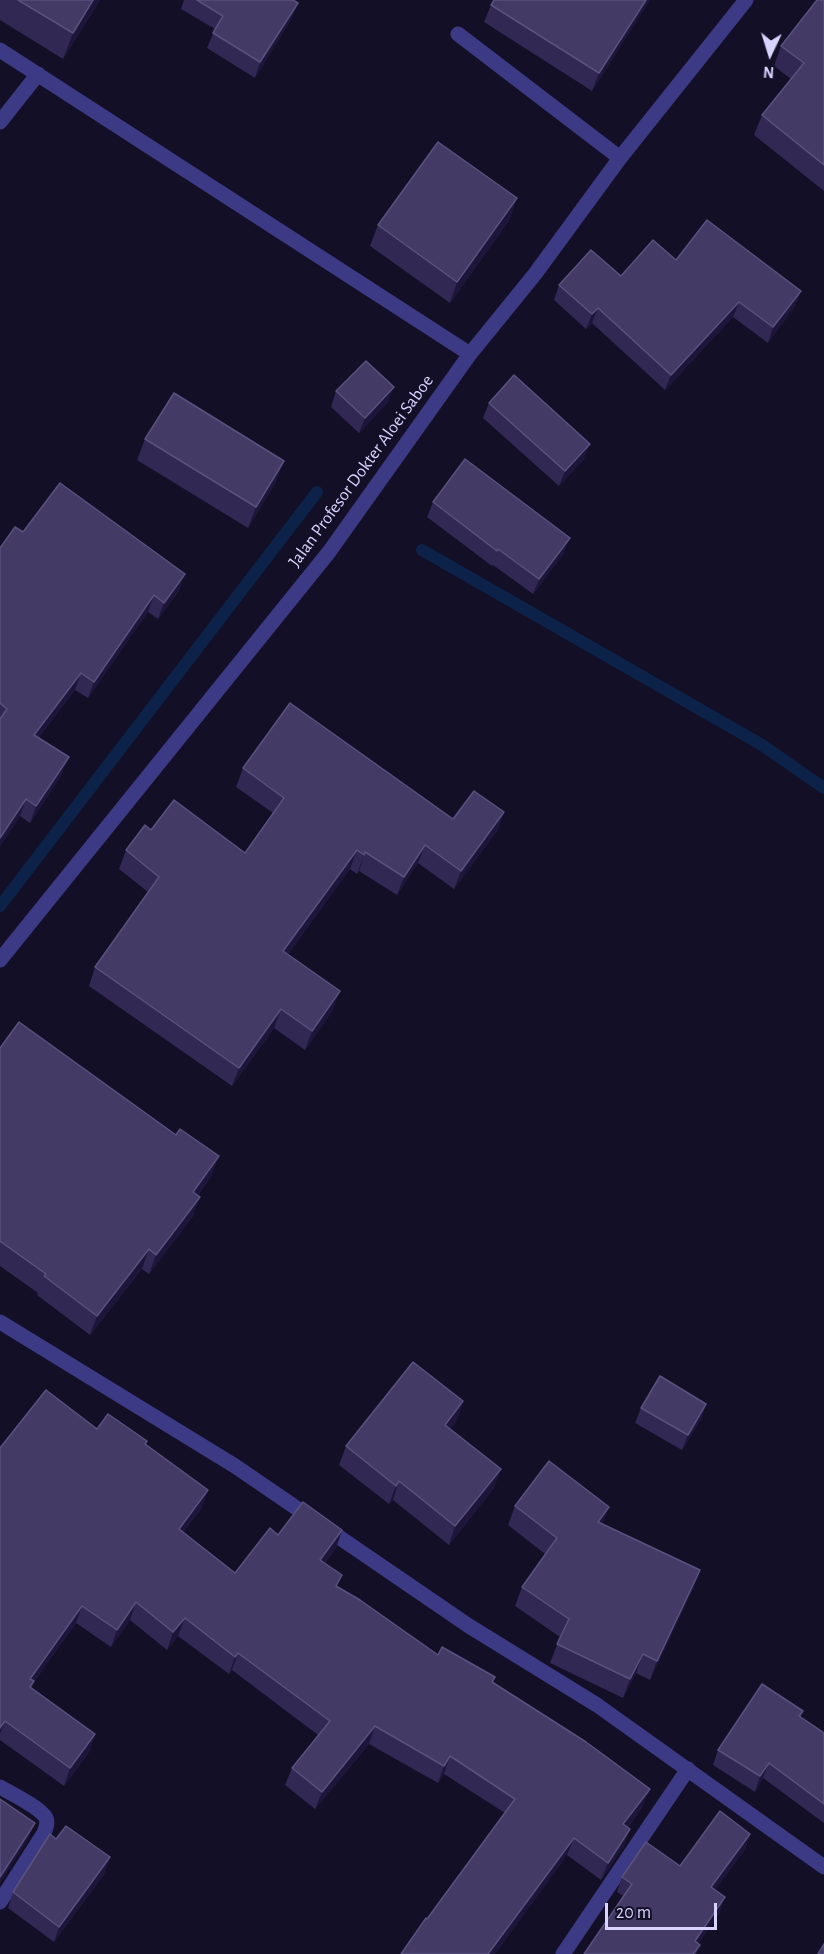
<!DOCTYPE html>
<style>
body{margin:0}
#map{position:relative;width:824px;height:1954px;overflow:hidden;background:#130f26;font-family:"Alegreya Sans",sans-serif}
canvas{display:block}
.north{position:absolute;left:740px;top:24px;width:60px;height:60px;-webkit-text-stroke:4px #130f26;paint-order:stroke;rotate:184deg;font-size:16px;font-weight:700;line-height:24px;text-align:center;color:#d9d4ff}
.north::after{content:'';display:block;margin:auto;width:21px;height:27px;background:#d9d4ff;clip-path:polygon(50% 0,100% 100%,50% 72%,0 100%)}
.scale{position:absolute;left:605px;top:1903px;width:112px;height:27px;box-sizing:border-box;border:3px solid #d9d4ff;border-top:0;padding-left:8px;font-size:18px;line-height:21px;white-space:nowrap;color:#d9d4ff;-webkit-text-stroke:4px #130f26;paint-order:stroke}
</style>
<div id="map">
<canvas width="824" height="1954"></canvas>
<div class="north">N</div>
<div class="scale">20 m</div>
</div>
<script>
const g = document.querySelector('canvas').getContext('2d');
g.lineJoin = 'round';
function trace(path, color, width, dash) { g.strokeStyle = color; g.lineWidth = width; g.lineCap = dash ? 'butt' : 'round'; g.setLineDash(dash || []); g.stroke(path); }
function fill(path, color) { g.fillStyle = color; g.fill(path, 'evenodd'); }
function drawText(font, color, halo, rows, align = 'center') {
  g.font = font + ' "Alegreya Sans",sans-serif'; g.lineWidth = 4.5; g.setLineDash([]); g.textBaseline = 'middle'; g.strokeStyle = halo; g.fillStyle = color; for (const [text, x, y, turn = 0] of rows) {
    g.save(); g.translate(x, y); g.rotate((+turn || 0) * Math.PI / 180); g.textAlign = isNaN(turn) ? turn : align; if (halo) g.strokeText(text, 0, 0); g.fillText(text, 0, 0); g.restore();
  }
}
trace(new Path2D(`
 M422,550L762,745L824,788
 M0,906L317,492`), '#0c2248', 12);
trace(new Path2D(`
 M0,122L38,74`), '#3d3a85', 15);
trace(new Path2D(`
 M458,34L620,158
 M0,50L470,354
 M0,1322L235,1466L469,1626L597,1705L824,1867
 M0,1787C11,1793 41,1808 46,1818C48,1823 46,1828 44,1833L0,1902
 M563,1954L688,1769`), '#3d3a85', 15);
trace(new Path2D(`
 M0,960L329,552L470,354L535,274L620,158L746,0`), '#3d3a85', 15);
fill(new Path2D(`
 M0,0H100L63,59L0,20Z
 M184,0H293L292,18L255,78L207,48L215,29L181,9Z
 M494,0H650L592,91L484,22L491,5Z
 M824,0V191L754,135L762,115L791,79L774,66L781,46Z
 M510,219L450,303L370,246L378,225Z
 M676,260L801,291L795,306L768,343L733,317L665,390L592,323L586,329L554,300L559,285L621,276Z
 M336,391L388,402L359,433L331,407Z
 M489,403L584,459L559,486L483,418Z
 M145,439L276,482L248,528L137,460Z
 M433,502L564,553L533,594L493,565L492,566L427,517Z
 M23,532L179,591L158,619L148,612L88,698L75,690L39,737L62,774L30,823L20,816L0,846V548Z
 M243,768L453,819L504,812L497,831L454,889L418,863L397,895L359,871L357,874L350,869L288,954L333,1010L305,1050L274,1028L232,1086L89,986L95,967L148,892L119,869L126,850L151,830L245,853L273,813L236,787Z
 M0,1048L212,1175L198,1195L193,1216L149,1274L142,1269L90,1335L37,1295L38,1293L0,1266Z
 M463,1401L457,1420L450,1429L494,1488L449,1545L393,1500L389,1504L339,1465L346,1446Z
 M706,1404L701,1419L682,1450L635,1423L641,1408Z
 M97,1429L147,1441L146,1444L202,1508L183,1532L235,1573L278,1535L342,1530L336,1548L325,1563L338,1587L438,1655L495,1677L493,1683L643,1806L628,1827L624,1846L601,1880L567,1855L495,1954H401L505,1813L444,1774L438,1783L369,1744L315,1809L285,1785L292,1768L318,1735L232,1670L229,1674L178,1636L167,1650L130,1620L111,1647L76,1623L33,1683L32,1688L95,1734L89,1752L64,1786L0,1740V1448Z
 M515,1506L603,1524L700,1570L693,1589L650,1680L636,1673L623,1698L550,1663L560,1637L515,1606L522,1587L545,1554L508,1525Z
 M803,1711L801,1717L824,1733V1823L763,1778L755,1792L713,1765L718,1750Z
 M750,1834L745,1849L715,1890L720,1912L698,1944L700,1945L696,1954H584L623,1896L617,1892L622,1877L680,1866Z
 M105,1873L54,1942L8,1908L13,1892Z`), '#312854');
fill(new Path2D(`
 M93,0H100L63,59L73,33Z
 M646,0H650L592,91L599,73Z
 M298,3L292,18L255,78L260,62Z
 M517,198L510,219L450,303L457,282Z
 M801,291L795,306L768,343L773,327Z
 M739,302L733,317L665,390L671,375Z
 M598,308L592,323L586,329L592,314Z
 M394,387L388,402L359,433L365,418Z
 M590,444L584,459L559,486L565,471Z
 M284,461L276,482L248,528L256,507Z
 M570,538L564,553L533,594L539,579Z
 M185,574L179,591L158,619L164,603Z
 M154,595L148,612L88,698L94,682Z
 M81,673L75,690L28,751L34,735Z
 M69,757L62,774L30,823L36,806Z
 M26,799L20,816L0,846V838Z
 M504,812L497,831L454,889L461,871Z
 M425,845L418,863L397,895L404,877Z
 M357,850L350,869L277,970L283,951Z
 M365,852L359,871L357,874L364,855Z
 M340,991L333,1010L305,1050L312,1031Z
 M281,1009L274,1028L232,1086L239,1068Z
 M219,1156L212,1175L186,1211L193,1192Z
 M200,1197L193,1216L149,1274L156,1255Z
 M149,1249L142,1269L90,1335L97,1316Z
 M463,1401L457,1420L438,1444L445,1425Z
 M706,1404L701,1419L682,1450L688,1435Z
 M501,1469L494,1488L449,1545L455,1526Z
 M399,1481L393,1500L389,1504L396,1486Z
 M208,1490L202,1508L173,1546L179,1529Z
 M609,1507L602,1526L598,1522Z
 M342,1530L336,1548L314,1577L320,1560Z
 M700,1570L693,1589L650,1680L657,1661Z
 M136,1602L130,1620L111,1647L117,1630Z
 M82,1606L76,1623L33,1683L27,1699L30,1679Z
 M185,1618L178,1636L167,1650L173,1632Z
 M238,1653L232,1670L229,1674L235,1657Z
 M643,1654L636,1673L623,1698L630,1679Z
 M5,1721L0,1734V1728Z
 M375,1726L369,1744L315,1809L322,1792Z
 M95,1734L89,1752L64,1786L70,1768Z
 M450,1756L444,1774L438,1783L444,1766Z
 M769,1763L763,1778L755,1792L760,1776Z
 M650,1789L643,1806L617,1841L623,1824Z
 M35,1823L29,1838L0,1884V1877Z
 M630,1829L624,1846L601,1880L608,1863Z
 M750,1834L745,1849L706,1902L711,1887Z
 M574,1838L567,1855L495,1954H488Z
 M110,1857L105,1873L54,1942L59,1927Z
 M725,1897L720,1912L691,1954L695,1941Z`), '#1d163a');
const building = new Path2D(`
 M18,0H93L73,33Z
 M197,0H293L298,3L260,62L213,33L223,16Z
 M494,0H646L599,73L491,5Z
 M817,0H824V165L762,115L804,63L781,46Z
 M438,142L517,198L457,282L378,225Z
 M707,220L801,291L773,327L739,302L671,375L598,308L592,314L559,285L591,250L621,276L653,240L676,260Z
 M366,361L394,387L365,418L336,391Z
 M514,375L590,444L565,471L489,403Z
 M174,393L284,461L256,507L145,439Z
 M465,459L570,538L539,579L498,549L497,551L433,502Z
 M60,483L185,574L164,603L154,595L94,682L81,673L34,735L69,757L36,806L26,799L0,838V719L7,709L0,703V548L15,527L23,532Z
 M290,703L453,819L474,791L504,812L461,871L425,845L404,877L365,852L364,855L357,850L283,951L340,991L312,1031L281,1009L239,1068L95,967L159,877L126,850L145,825L151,830L174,800L245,853L284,798L243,768Z
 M19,1022L176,1135L180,1129L219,1156L193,1192L200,1197L156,1255L149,1249L97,1316L44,1276L46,1274L0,1241V1048Z
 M413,1362L463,1401L445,1425L501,1469L455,1526L399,1481L396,1486L346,1446Z
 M660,1376L706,1404L688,1435L641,1408Z
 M46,1390L97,1429L108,1414L147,1441L145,1444L208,1490L179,1529L235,1573L270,1528L278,1535L303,1502L342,1530L320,1560L342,1575L336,1586L360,1600L438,1655L442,1647L495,1677L492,1682L586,1742L650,1789L623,1824L630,1829L608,1863L574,1838L488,1954H401L426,1918L427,1919L515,1799L450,1756L444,1766L375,1726L322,1792L292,1768L330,1721L238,1653L235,1657L185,1618L173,1632L136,1602L117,1630L82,1606L30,1679L34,1681L30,1687L95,1734L70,1768L5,1721L0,1728V1448Z
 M549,1461L609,1507L598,1522L700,1570L657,1661L643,1654L630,1679L557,1644L569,1619L522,1587L557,1538L515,1506Z
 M762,1684L803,1711L799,1716L824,1733V1804L769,1763L760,1776L718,1750Z
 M0,1799L35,1823L0,1877Z
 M720,1811L750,1834L711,1887L725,1897L695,1941L700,1945L693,1954H584L632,1884L622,1877L646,1842L680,1866Z
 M66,1826L110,1857L59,1927L13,1892L50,1834L56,1839Z
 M824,1944V1954H818Z`);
fill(building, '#433a66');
trace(building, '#5a527e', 1.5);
drawText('18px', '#d9d4ff', '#130f26', [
 ["Jalan Profesor Dokter Aloei Saboe",361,471,-54]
]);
</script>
